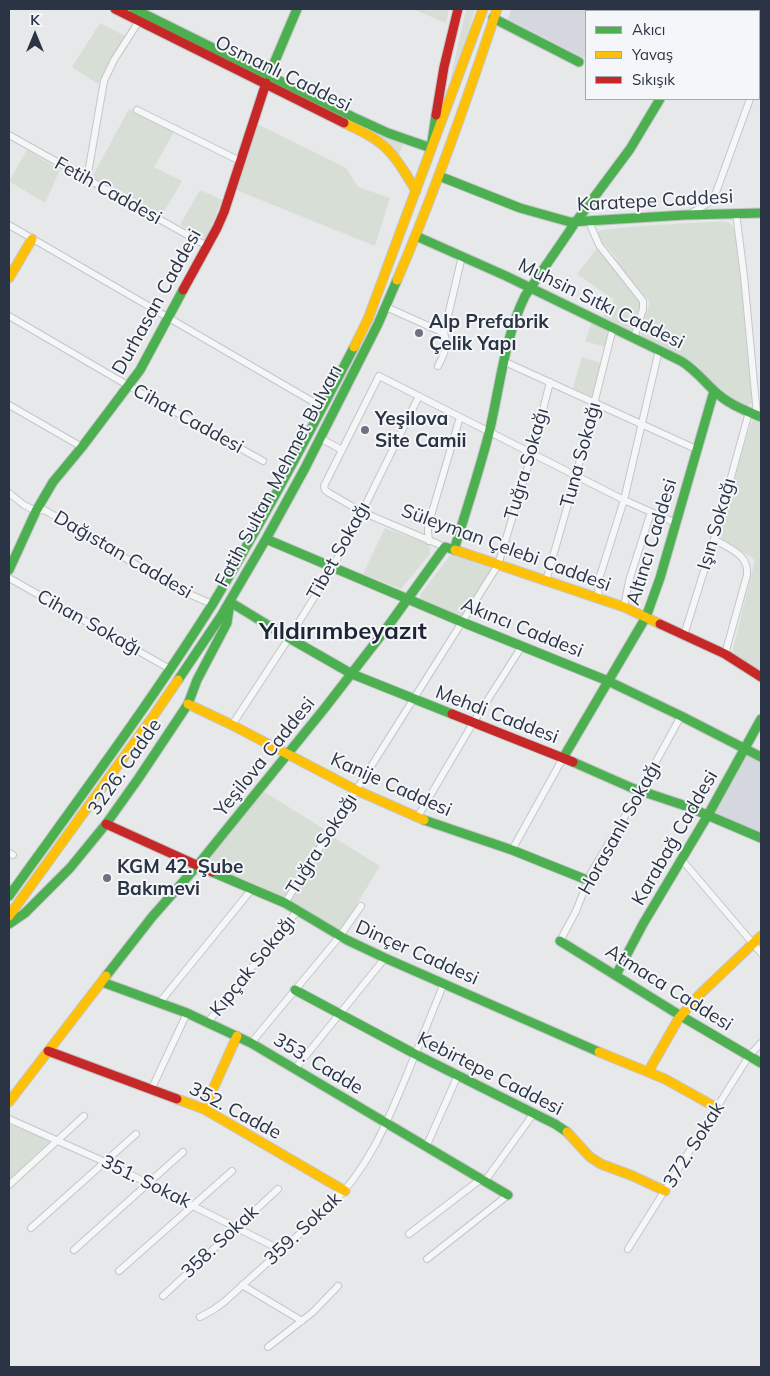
<!DOCTYPE html>
<meta charset="utf-8">
<style>
body{margin:0}
#map{position:relative;width:770px;height:1376px;overflow:hidden;background:#e6e8ea;font-family:Mulish,sans-serif}
canvas{display:block}
.frame{position:absolute;inset:0;border:10px solid #2b3445;pointer-events:none}
.legend{position:absolute;left:585px;top:10px;width:175px;height:90px;box-sizing:border-box;background:#f4f6f9;border:1px solid #a4a8b1;margin:0;padding:6px 9px;list-style:none;font-size:15px;color:#2b3445}
.legend li{display:flex;align-items:center;gap:10px;height:25px}
.legend b{width:25px;border:1px solid #a4a8b1}
.north{position:absolute;left:10px;top:10px;width:50px;height:50px;-webkit-text-stroke:4px #f4f6f9;paint-order:stroke;rotate:0deg;font-size:14px;font-weight:700;line-height:20px;text-align:center;color:#2b3445}
.north::after{content:'';display:block;margin:auto;width:18px;height:22px;background:#2b3445;clip-path:polygon(50% 0,100% 100%,50% 72%,0 100%)}
</style>
<div id="map">
<canvas width="770" height="1376"></canvas>
<div class="frame"></div>
<ul class="legend">
<li><b style="height:6px;background:#4caf50"></b>Akıcı</li>
<li><b style="height:6px;background:#ffc107"></b>Yavaş</li>
<li><b style="height:6px;background:#c62828"></b>Sıkışık</li>
</ul>
<div class="north">K</div>
</div>
<script>
const g = document.querySelector('canvas').getContext('2d');
g.lineJoin = 'round';
function fill(path, color) { g.fillStyle = color; g.fill(path, 'evenodd'); }
function trace(path, color, width, dash) { g.strokeStyle = color; g.lineWidth = width; g.lineCap = dash ? 'butt' : 'round'; g.setLineDash(dash || []); g.stroke(path); }
function drawText(font, color, halo, rows, align = 'center') {
  g.font = font + ' Mulish,sans-serif'; g.lineWidth = 4; g.setLineDash([]); g.textBaseline = 'middle'; g.strokeStyle = halo; g.fillStyle = color; for (const [text, x, y, turn = 0] of rows) {
    g.save(); g.translate(x, y); g.rotate((+turn || 0) * Math.PI / 180); g.textAlign = isNaN(turn) ? turn : align; if (halo) g.strokeText(text, 0, 0); g.fillText(text, 0, 0); g.restore();
  }
}
fill(new Path2D(`
 M511,9H686L685,11H586V59L508,19Z
 M745,754L761,762V833L711,813Z`), '#d4d7dd');
fill(new Path2D(`
 M413,9H449L446,24V23Z
 M466,9H475L466,40L450,81Z
 M100,23L125,36L98,84L72,67Z
 M129,109L174,132L154,167L182,181L162,215L121,191L92,177Z
 M257,124L346,168L358,187L390,198L375,246L236,190Z
 M359,124L404,141L398,157L372,132Z
 M27,150L60,170L45,203L9,181Z
 M200,190L222,200L206,239L180,225Z
 M708,222C722,222 731,218 736,233L752,403L747,405L727,397L711,384L697,365L642,337L640,332L650,302L617,263L616,258L597,235V232L601,230L641,226Z
 M597,248L641,302L632,332L602,318L614,300L577,274Z
 M592,323L609,332L606,347L585,341Z
 M582,357L601,363L593,398L573,388Z
 M757,420L761,422V672L736,656L733,649L754,564V560L751,557L722,541L721,535L740,457L752,421Z
 M385,528L429,544L430,554L401,589L363,574Z
 M451,554L492,569L461,618L421,600L420,595Z
 M263,791L327,831L284,899L212,867L209,862V859Z
 M333,837L380,866L340,932L291,902Z
 M9,1124L50,1141L9,1180Z`), '#d6ded6');
const street = new Path2D(`
 M759,75L761,69
 M137,110L240,161
 M9,135L207,246
 M87,179L104,81L114,60L139,21
 M736,213L744,276L757,415
 M689,214L707,204L714,198L750,99
 M589,222L599,245L643,301V309L634,338
 M9,225L322,407
 M386,307L444,333
 M9,316L129,386L263,461
 M444,333L462,256
 M503,361L696,449
 M438,366C444,354 449,346 444,333
 M9,405L82,447
 M320,438L342,450
 M9,493L24,505L36,511L44,510L64,521L173,587L212,604
 M714,539C729,549 749,554 747,575L725,654
 M429,541L428,531V526L460,417
 M445,547L362,512L329,493L325,490L324,486L379,376L624,500L676,523
 M9,578L170,669
 M546,581L576,476L613,328
 M599,599L598,586L599,579L624,500L659,350
 M624,607L629,581L651,512
 M684,635L714,539L749,412
 M232,725L289,638L333,567L362,512L419,396
 M417,818L473,723L522,646
 M512,850L563,758
 M9,853L13,855
 M682,860L761,953
 M285,903L498,565L532,453L550,382
 M560,941L576,911L591,873L640,791L681,716
 M160,1002L252,889
 M208,1022L298,910
 M251,1043L340,936L361,906
 M295,1069L385,958
 M151,1090L187,1013
 M9,1119L105,1162L281,1250
 M426,1147L458,1075
 M485,1181L534,1113
 M9,1185L84,1116
 M31,1228L136,1134
 M409,1234L481,1179
 M628,1249L749,1056L761,1043
 M74,1250L183,1152
 M427,1259L508,1195
 M119,1271L232,1171
 M242,1285L302,1321
 M163,1296L278,1189
 M200,1317L213,1310L224,1302L327,1209C368,1170 387,1123 408,1072C420,1042 432,1012 444,983
 M268,1347L313,1312L338,1286`);
const fast = new Path2D(`
 M134,9L353,117L388,133L431,148L436,115
 M493,18L579,62
 M269,75L297,9
 M439,176L520,208L570,222L685,215L761,213
 M416,236L506,276L681,361C696,370 706,384 719,395C731,405 746,411 761,417
 M266,539L462,622L608,681L681,716L761,757
 M454,550C466,511 479,472 489,433C500,387 504,339 525,296L575,223L630,149L660,99
 M9,570L36,511L53,482L82,447L140,370L183,290
 M178,680L221,616L266,539L305,468L378,324L397,280
 M563,758L646,617L660,578L714,391
 M573,762L632,788L686,806L761,838
 M424,820L512,850L587,880
 M212,872L285,903L347,940L385,958L599,1052
 M9,896C78,800 149,705 212,605C263,521 309,434 354,347
 M9,924L25,913L70,868L106,824L138,779L188,704L197,680L227,623L230,602L289,638L352,674L452,714
 M560,941L681,1016L761,1063
 M616,975L643,924L708,815L761,719
 M106,976L152,917L197,866L324,709L386,629L445,547L455,550
 M102,982L187,1013L251,1043L508,1195
 M295,990L415,1054L555,1124L567,1132`);
const slow = new Path2D(`
 M703,11L704,9
 M344,123C359,130 375,137 387,149C399,161 408,177 416,191
 M9,278L32,239
 M397,280C435,192 467,100 497,9
 M354,347L368,319L483,9
 M455,550L624,607L660,624
 M188,704L232,725L356,790L424,820
 M9,916L152,718L178,680
 M599,1052L665,1079L717,1108
 M648,1072L679,1018L698,996L761,936
 M177,1099L204,1109L345,1191
 M9,1102L106,976
 M204,1109L237,1036
 M567,1132L590,1157L601,1164L633,1176L665,1191`);
const jam = new Path2D(`
 M115,9L344,123
 M436,115L444,67L458,9
 M183,290L217,228L224,212L266,83
 M660,624L725,654L761,677
 M452,714L573,762
 M106,824L212,872
 M48,1051L177,1099`);
trace(street, '#c4c6c8', 8);
trace(fast, '#c4c6c8', 11);
trace(slow, '#c4c6c8', 11);
trace(jam, '#c4c6c8', 11);
trace(street, '#f5f6f7', 6);
trace(fast, '#4caf50', 9);
trace(slow, '#ffc107', 9);
trace(jam, '#c62828', 9);
for (const [x, y, r, color] of [
 [419,333,5,"#6c737f"],
 [365,430,5,"#6c737f"],
 [107,878,5,"#6c737f"]
]) { const dot = new Path2D(); dot.arc(x, y, r, 0, 2 * Math.PI); g.fillStyle = color; g.fill(dot); trace(dot, '#f4f6f9', 2); }
drawText('19px', '#2b3445', '#f4f6f9', [
 ["Osmanlı Caddesi",283,74,26],
 ["Fetih Caddesi",108,191,29],
 ["Karatepe Caddesi",655,201,-3],
 ["Durhasan Caddesi",157,302,-61],
 ["Muhsin Sıtkı Caddesi",601,304,26],
 ["Cihat Caddesi",188,419,29],
 ["Tuna Sokağı",581,455,-75],
 ["Tuğra Sokağı",527,464,-74],
 ["Fatih Sultan Mehmet Bulvarı",279,476,-62],
 ["Işın Sokağı",717,524,-74],
 ["Altıncı Caddesi",652,542,-73],
 ["Süleyman Çelebi Caddesi",506,548,20],
 ["Tibet Sokağı",339,551,-61],
 ["Dağıstan Caddesi",123,555,30],
 ["Cihan Sokağı",89,623,29],
 ["Akıncı Caddesi",522,628,22],
 ["Mehdi Caddesi",497,715,21],
 ["Yeşilova Caddesi",265,757,-51],
 ["3226. Cadde",125,767,-55],
 ["Kanije Caddesi",391,785,24],
 ["Horasanlı Sokağı",620,828,-61],
 ["Karabağ Caddesi",675,838,-60],
 ["Tuğra Sokağı",322,844,-58],
 ["Dinçer Caddesi",417,953,24],
 ["Kıpçak Sokağı",253,966,-51],
 ["Atmaca Caddesi",669,988,32],
 ["353. Cadde",318,1064,31],
 ["Kebirtepe Caddesi",490,1074,27],
 ["352. Cadde",235,1111,28],
 ["372. Sokak",694,1145,-58],
 ["351. Sokak",146,1182,26],
 ["359. Sokak",303,1229,-43],
 ["358. Sokak",220,1242,-43]
]);
drawText('bold 19px', '#2b3445', '#f4f6f9', [
 ["Alp Prefabrik",429,322],
 ["Çelik Yapı",429,344],
 ["Yeşilova",375,419],
 ["Site Camii",375,441],
 ["KGM 42. Şube",117,867],
 ["Bakımevi",117,889]
], 'left');
drawText('bold 24px', '#1d2536', '#f4f6f9', [
 ["Yıldırımbeyazıt",343,632]
]);
</script>
